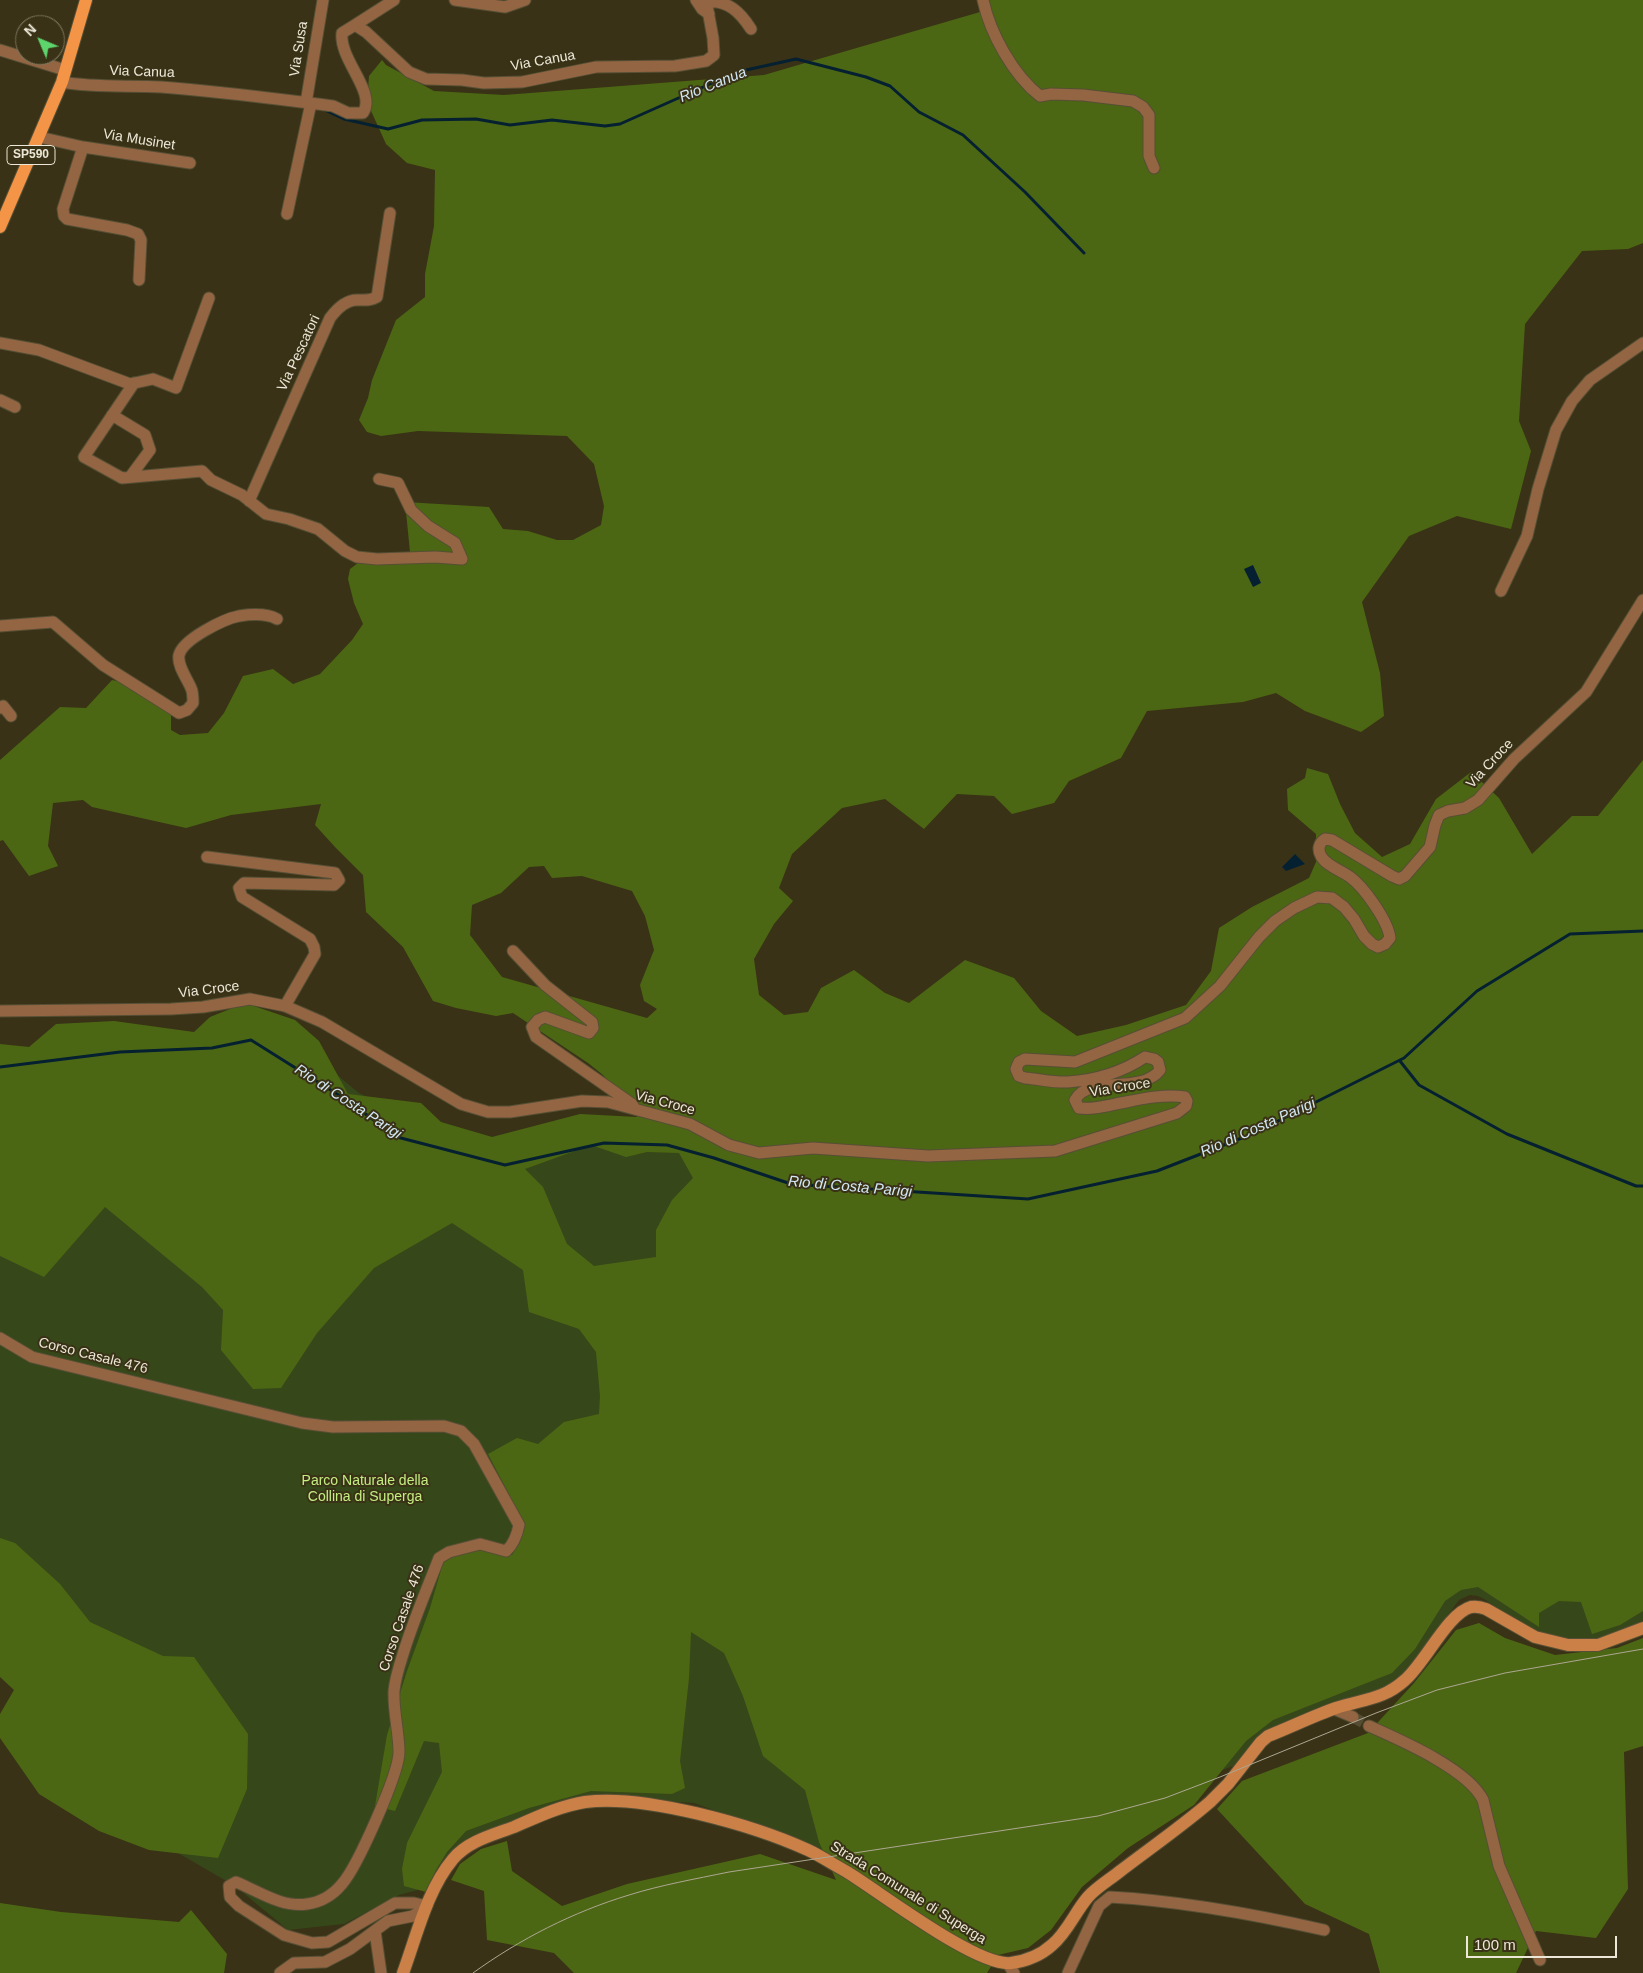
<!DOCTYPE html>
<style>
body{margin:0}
#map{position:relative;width:1643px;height:1973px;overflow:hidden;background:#393216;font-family:Arial,sans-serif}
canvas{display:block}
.north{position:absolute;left:15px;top:15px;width:50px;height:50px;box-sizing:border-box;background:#393216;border:1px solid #817a63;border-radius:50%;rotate:315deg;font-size:14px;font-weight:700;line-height:20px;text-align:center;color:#ece7d7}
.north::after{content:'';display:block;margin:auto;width:18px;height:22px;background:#5ed56c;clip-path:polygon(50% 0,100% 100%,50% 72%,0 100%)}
.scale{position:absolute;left:1466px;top:1936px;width:151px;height:22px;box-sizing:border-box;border:2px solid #ece7d7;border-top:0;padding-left:6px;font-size:15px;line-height:18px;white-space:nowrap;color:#ece7d7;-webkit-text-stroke:4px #393216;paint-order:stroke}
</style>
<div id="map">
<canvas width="1643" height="1973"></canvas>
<div class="north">N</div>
<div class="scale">100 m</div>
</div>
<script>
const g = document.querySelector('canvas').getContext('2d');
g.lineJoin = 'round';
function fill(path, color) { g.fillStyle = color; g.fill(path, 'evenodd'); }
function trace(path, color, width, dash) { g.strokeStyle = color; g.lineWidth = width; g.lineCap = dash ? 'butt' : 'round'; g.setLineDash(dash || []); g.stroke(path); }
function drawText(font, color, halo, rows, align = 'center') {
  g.font = font + ' Arial,sans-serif'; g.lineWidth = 4; g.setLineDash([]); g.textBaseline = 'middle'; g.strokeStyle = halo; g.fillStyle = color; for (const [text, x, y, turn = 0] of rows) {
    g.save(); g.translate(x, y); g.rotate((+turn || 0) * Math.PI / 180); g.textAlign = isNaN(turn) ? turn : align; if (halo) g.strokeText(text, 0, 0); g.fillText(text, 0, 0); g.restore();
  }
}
fill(new Path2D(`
 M1643,908V1623L1598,1641L1583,1642L1535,1633L1484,1599L1478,1596L1470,1595L1459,1600L1419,1655L1403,1674L1391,1683L1377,1690L1307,1714L1239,1764L1117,1808L824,1851L694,1803L618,1798L580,1800L470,1837L429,1887L399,1895L344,1924L288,1930L235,1886L36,1771L0,1604V1057L291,1037L359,1093L407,1115L498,1146L641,1136Z`), '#36471a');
fill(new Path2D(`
 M988,0H1643V243L1628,249L1582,251L1525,324L1519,421L1531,451L1511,529L1457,516L1409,536L1362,602L1380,673L1384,716L1361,732L1305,711L1276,693L1243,702L1147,711L1121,758L1069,781L1054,803L1012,814L994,796L957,794L924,829L885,799L842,808L792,854L779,888L793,901L774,924L754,959L759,995L784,1015L808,1012L821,988L854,970L885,993L909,1003L965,960L1014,978L1041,1011L1077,1036L1126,1025L1186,1005L1211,971L1219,928L1252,907L1309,878L1316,862V834L1288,810L1287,789L1305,778L1307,768L1328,774L1340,804L1355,833L1382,857L1410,844L1436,799L1471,772L1499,798L1532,854L1572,816H1598L1643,760V1611L1620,1625L1592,1634L1581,1602L1559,1601L1539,1613V1627L1478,1587L1461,1590L1445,1601L1415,1649L1392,1673L1273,1720L1246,1741L1194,1805L1128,1848L1082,1887L1051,1930L1028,1948L998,1955L987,1973H574L554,1953L487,1940L484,1891L451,1880L460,1864L481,1849L507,1841L512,1871L562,1906L627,1884L760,1854L836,1880L819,1842L805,1790L763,1756L743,1696L724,1653L691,1632L689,1678L680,1761L685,1788L672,1794L591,1791L529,1808L466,1831L447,1852L436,1870L426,1892L404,1886L402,1869L407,1843L442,1772L439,1743L424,1741L395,1811L375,1806L387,1735L407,1671L430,1608L443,1563L456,1555L481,1550L499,1555H512L522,1537L524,1523L488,1454L517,1438L538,1444L564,1422L599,1414L600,1396L596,1352L579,1329L529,1312L523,1270L452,1223L374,1268L317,1333L281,1388L253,1389L221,1350L223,1310L202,1287L105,1207L44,1277L0,1256V1044L29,1047L56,1024L114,1021L194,1032L210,1017L245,1003L295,1020L319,1041L348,1094L421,1103L441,1122L492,1137L580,1114L637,1117L633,1098L616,1090L603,1075L588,1063L513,1013L496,1016L456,1008L433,1001L403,947L366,912L363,875L335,847L315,825L321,804L231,815L186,828L92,807L83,800L53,803L48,846L58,866L29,876L3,840L0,841V760L60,707L86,708L112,680L151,689L171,714V730L180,735L208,733L224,713L243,676L273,669L293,684L320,674L352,640L363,624L354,603L348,579L350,569L370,554L399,555L410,552L405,502L489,507L503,529L528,531L557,540H573L601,525L604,506L594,464L567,436L418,431L381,436L367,432L359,420L368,398L372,380L396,320L425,297V274L434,226L435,170L407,163L386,144L367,102L369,76L382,60L386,65L434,91L504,95L764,75L980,12ZM544,866L552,878L582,876L632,891L645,916L654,950L640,985L644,1001L657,1009L647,1018L502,977L470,935L472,905L501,893L529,867ZM591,1145L626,1157L647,1152L679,1153L693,1178L672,1200L656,1230V1257L594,1266L567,1244L543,1187L525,1169Z
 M0,1538L15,1543L60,1584L90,1622L163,1656L194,1657L248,1734L247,1789L218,1858L149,1850L99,1831L39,1794L0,1738V1714L14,1690L0,1677Z
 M1479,1623L1505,1638L1555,1655L1617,1648L1643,1638V1746L1624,1752L1628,1889L1596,1938L1536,1931L1516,1973H1380L1369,1934L1305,1904L1217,1809L1242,1781L1368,1733L1414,1683L1456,1630Z
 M0,1903L61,1912L179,1922L191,1910L227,1954L224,1973H0Z`), '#4c6713');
fill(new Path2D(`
 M1253,565L1261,583L1253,587L1244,569Z
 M1295,854L1305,864L1286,871L1282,867Z`), '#052030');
trace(new Path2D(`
 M325,110L344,119L388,129L422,120L476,119L510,125L552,120L605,126L620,124L737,72L796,59L866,77L890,86L919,112L963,135L1025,192L1084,253
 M1400,1061L1419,1085L1507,1134L1636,1186H1643
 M0,1067L120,1052L212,1048L251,1040L345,1099L397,1137L505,1165L604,1143L667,1145L714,1158L791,1184L1028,1199L1157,1171L1252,1134L1404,1058L1477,991L1570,934L1643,931`), '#052030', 3);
trace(new Path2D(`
 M1353,1717L1369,1726`), '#544d33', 11, [11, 5.5]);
const street = new Path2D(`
 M455,0L505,7L525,0
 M696,0L702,9L709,14
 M983,0C990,33 1013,75 1040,96L1051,94L1083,95L1133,101L1143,107L1149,115V156L1154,168
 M707,2C728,0 740,12 751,29
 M355,25L394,0
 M0,50L65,70
 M62,82C95,88 128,85 161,87C218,91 276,99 333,106L348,113H363C377,92 339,60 342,33L355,25L366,32L409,72L426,79L462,80L484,83L522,82L596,67L675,66L706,61L714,55L713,38L706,0
 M306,103L323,0
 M39,137L83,147L190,163
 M83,147L63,209L64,216L67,219L127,230L138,234L141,240L139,280
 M287,214L311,103
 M0,343L39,350L130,384L153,379L176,388L209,298
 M134,383L84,457L122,478L202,471L211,480L242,495L266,514L289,519L318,529L345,551L357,557L377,559L435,557L462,559L455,543L428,526L411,510L398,483L379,479
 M0,400L15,407
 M112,415L145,435L150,450L130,477
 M249,501L330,318C336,310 346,300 357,300C365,300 370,301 377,297L390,213
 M1501,591L1527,536L1538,489L1556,430L1572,401L1590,380L1643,343
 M0,626L53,622L103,665L179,713L187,710L193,703C193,698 193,692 191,688C187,678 177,666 179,655C183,639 224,619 239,616C252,614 266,613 277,619
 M0,708L3,706L11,716
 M207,857L335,873L339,880L334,885L244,883L239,888L242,897L310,939L314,947L315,954L285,1006
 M513,951L545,985L592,1022L593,1028L589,1033L545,1017L538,1020L532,1027L536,1037L632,1104L635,1109
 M0,1011L171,1009L203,1007L250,999L285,1006L322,1022L461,1104L488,1112H510L582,1101L608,1102L690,1124L729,1145L759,1153L813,1148L928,1156L1055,1151L1177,1113L1186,1106L1187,1101L1185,1097C1166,1094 1145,1098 1126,1102C1109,1105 1095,1110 1079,1108L1075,1100C1089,1074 1141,1095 1160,1070L1158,1062L1154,1059L1145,1057C1121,1073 1096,1080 1068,1082C1054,1083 1039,1079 1025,1078L1019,1076L1016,1069L1019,1062L1025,1059L1075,1062L1185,1018L1220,986L1259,937L1275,921L1294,908L1317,897L1332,898L1344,907L1354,919L1364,936L1372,944L1378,947L1385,944L1390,938C1388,921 1364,887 1350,877C1341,870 1326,866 1321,856C1317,849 1319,843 1325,839L1332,840L1392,876L1399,879L1405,876L1430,847L1435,825L1439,815L1448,811L1465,808L1478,800L1514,759L1586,692L1643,600
 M0,1338L32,1357L302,1423L333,1427L444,1426L461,1431L474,1444L519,1525C517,1535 514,1544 506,1551L480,1544L449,1552L439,1558C427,1589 414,1619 404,1651C400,1664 395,1678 394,1691C393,1711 399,1732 399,1752C399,1774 357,1867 342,1884C333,1895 322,1902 307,1904C282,1908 258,1891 236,1882L229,1886L230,1897L239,1906L284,1935L312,1943L328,1942L395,1903H414L427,1906
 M1334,1709L1353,1717
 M1369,1726C1400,1740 1468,1769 1483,1800L1499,1866L1540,1960
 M375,1931L381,1973
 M1008,1964L1014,1973
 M280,1973L294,1963L325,1962L350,1949L388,1921L413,1916L427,1906
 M1068,1973L1099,1906L1110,1897C1183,1901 1253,1914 1324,1930`);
const secondary = new Path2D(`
 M403,1973C417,1935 427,1890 453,1859C468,1841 493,1835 514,1827C537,1817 560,1806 585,1802C644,1794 753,1825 808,1850C821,1856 834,1865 847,1872C880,1892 977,1967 1011,1963C1026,1961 1041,1955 1052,1945C1067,1933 1075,1912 1088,1897C1096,1888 1109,1880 1119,1872C1149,1849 1181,1827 1210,1802L1228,1784L1261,1742L1268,1736C1291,1727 1313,1716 1336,1708C1363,1699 1383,1700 1405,1680C1425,1663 1448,1613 1471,1607C1477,1606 1481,1607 1486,1609L1535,1637L1568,1645H1598L1643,1628`);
const primary = new Path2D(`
 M0,227L62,82L86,0`);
trace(street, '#564f35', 13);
trace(secondary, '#564f35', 14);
trace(primary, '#564f35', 14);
trace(street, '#936542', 11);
trace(secondary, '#ca8046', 12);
trace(primary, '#f39446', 12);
trace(new Path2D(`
 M473,1973C520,1939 573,1912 629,1895C661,1885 695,1879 729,1872L1098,1816L1165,1798L1220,1777L1376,1713L1437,1690L1505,1673L1643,1649`), '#ada793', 1);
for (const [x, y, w] of [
 [31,155,48]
]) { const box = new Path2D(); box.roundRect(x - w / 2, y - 9.5, w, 19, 4); g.fillStyle = '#393216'; g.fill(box); trace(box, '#ece7d7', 1); }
drawText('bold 12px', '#ece7d7', null, [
 ["SP590",31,155]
]);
drawText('14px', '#ece7d7', '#393216', [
 ["Via Susa",299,49,-81],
 ["Via Canua",543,61,-10],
 ["Via Canua",142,72,2],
 ["Via Musinet",139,140,9],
 ["Via Pescatori",299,353,-65],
 ["Via Croce",1490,764,-47],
 ["Via Croce",209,990,-7],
 ["Via Croce",1120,1088,-9],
 ["Via Croce",665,1103,15],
 ["Corso Casale 476",93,1356,14],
 ["Corso Casale 476",402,1618,-71],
 ["Strada Comunale di Superga",908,1893,32]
]);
drawText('14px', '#c3ed81', '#393216', [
 ["Parco Naturale della",365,1481],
 ["Collina di Superga",365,1497]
]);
drawText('italic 15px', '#d3e7f5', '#393216', [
 ["Rio Canua",713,85,-22],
 ["Rio di Costa Parigi",348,1102,33],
 ["Rio di Costa Parigi",1258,1128,-24],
 ["Rio di Costa Parigi",850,1187,5]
]);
</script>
